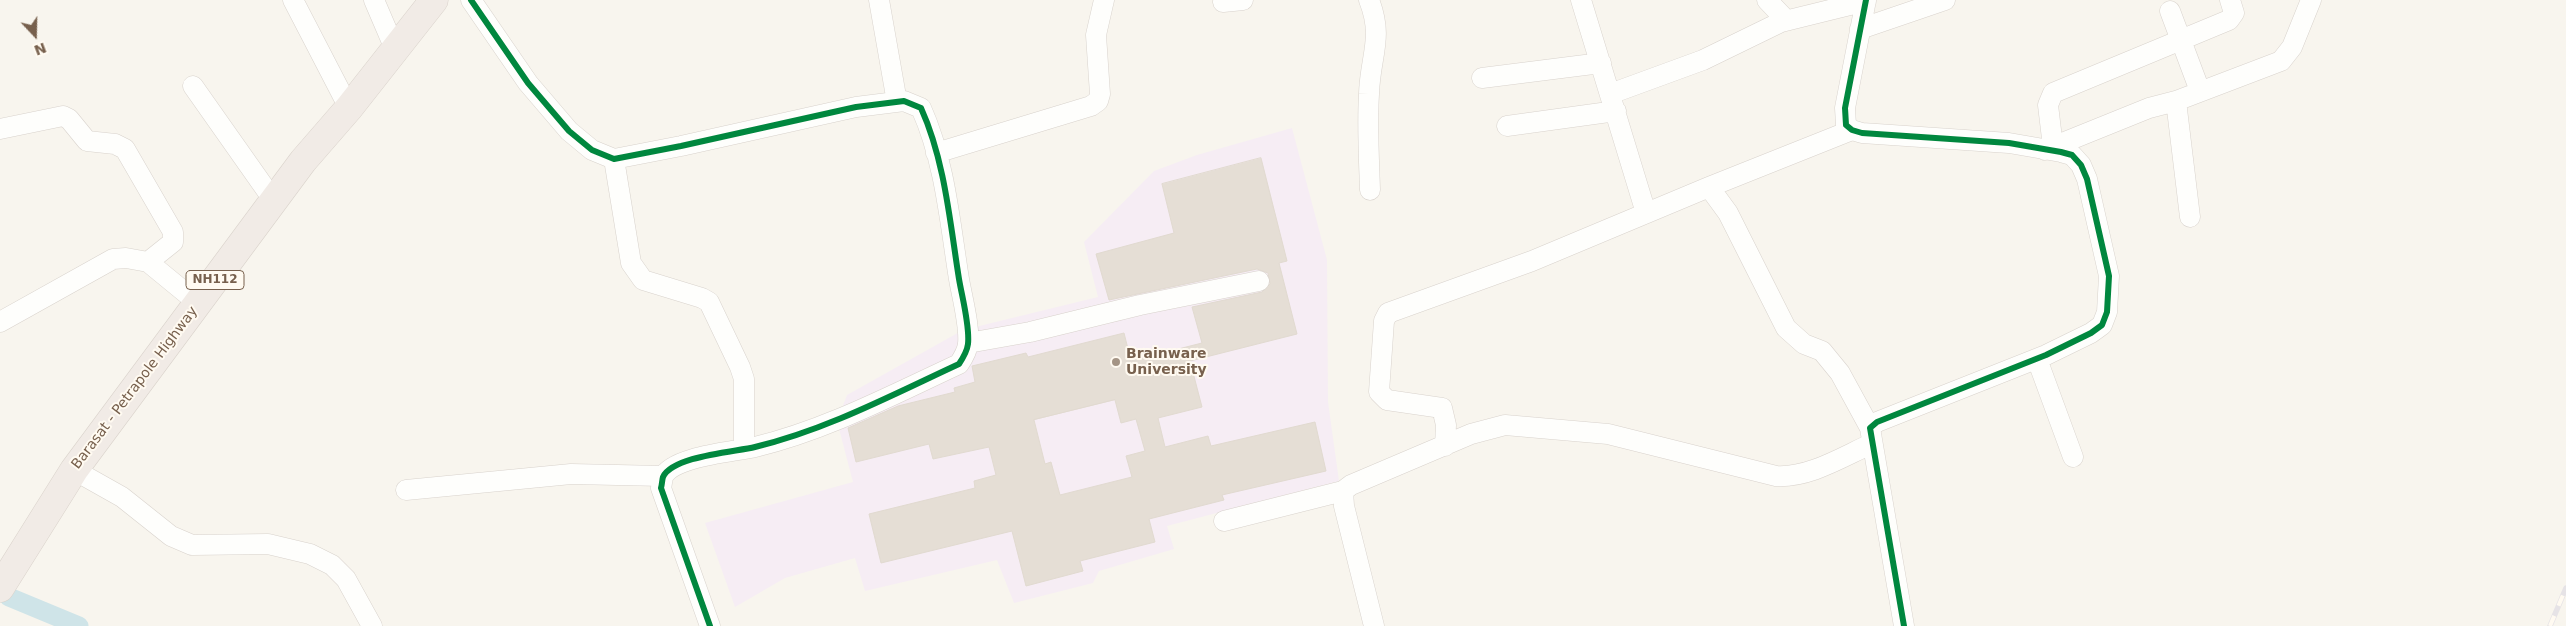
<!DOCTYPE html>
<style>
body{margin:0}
#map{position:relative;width:2566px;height:626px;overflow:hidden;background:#f8f5ee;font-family:"DejaVu Sans",sans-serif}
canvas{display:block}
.north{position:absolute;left:10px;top:10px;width:50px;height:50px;-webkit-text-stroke:4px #fffaf1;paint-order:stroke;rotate:159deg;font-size:14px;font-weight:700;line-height:20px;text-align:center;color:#77604d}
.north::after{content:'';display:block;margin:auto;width:18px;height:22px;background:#77604d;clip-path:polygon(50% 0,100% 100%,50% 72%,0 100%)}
</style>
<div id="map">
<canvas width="2566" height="626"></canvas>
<div class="north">N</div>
</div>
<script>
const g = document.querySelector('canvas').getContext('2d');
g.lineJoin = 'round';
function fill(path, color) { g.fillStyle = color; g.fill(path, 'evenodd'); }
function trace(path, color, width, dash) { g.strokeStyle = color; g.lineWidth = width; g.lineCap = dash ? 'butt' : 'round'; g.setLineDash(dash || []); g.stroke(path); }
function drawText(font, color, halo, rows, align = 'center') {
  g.font = font + ' "DejaVu Sans",sans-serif'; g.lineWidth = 4; g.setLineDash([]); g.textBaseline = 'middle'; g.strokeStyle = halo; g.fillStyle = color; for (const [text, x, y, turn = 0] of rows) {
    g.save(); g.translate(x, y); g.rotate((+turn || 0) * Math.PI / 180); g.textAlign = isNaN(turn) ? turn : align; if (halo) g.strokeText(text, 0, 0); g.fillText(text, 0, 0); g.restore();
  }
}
fill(new Path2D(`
 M1292,128L1327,260L1328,402L1339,481L1167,526L1174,549L1099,571L1093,583L1014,603L997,560L865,591L855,558L785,578L735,607L705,523L853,482L837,421L847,395L963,330L1098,297L1084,242L1154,171L1197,155Z`), '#f6edf4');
trace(new Path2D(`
 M9,597L79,626`), '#cfe4e8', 19);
const building = new Path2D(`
 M1261,158L1287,261L1279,263L1297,334L1190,361L1202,407L1158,418L1165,447L1208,436L1211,446L1315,422L1326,471L1222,495L1224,500L1149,519L1155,542L1080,561L1083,571L1026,586L1012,531L881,563L869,514L975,488L974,481L996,475L989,447L933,459L929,444L856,462L848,428L898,406L955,392L954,388L975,382L972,366L1026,353L1028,357L1124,333L1131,361L1202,343L1192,307L1262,292L1270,284L1268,273L1257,269L1109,300L1096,254L1174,233L1162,184ZM1115,400L1121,423L1136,419L1145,451L1126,456L1132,477L1060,495L1051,462L1045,464L1034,420Z`);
fill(building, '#e5ded5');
trace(building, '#e1dad0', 1);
const minor = new Path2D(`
 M293,0L349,108
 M374,0L395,49
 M471,0L528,83L569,131L592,150L614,159L681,146L856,107L904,101L921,108C945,161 950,223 959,279C962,297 970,326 968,344C967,352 963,358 959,364C892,395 826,430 755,447C734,452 673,456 663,477C662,480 662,485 661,488L710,626
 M879,0L897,102
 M1369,0C1384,38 1370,56 1369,94C1367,126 1369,158 1370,190
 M1581,0L1646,213
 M1767,0L1786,20
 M1866,0L1845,108L1846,125L1852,130L1862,133L2009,143L2061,152L2072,155L2081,165L2087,179L2109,276L2107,312L2102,325L2091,333L2046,355L1877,422L1870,428L1904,626
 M1223,2L1243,0
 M2170,11L2200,91
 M1860,29L1945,0
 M1482,78L1601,63
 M193,86L274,201
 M1610,94L1703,60L1781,22L1866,1
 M2176,101L2190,217
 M1507,126L1616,111
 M0,129L63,116L69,119L87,141L115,144L125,149L173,232V242L148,262
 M2053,147L2048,105L2053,93L2229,20L2234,13L2230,0
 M2045,150L2149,108L2176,101L2281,61L2292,47L2311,0
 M936,153L1091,106L1098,101L1100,94L1096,35L1104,0
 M614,159L631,263L643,280L702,298L709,302L740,367L744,379V449
 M1709,187L1728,213L1786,328L1804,344L1822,351L1840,373L1870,428
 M0,322L113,259L126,258L148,262L198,303
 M968,343L1030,332L1140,305L1259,281
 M2037,359L2073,457
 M1445,446L1446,425L1442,408L1387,400L1379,392L1384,321L1388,313L1532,261L1709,187L1852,130
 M74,470L122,497L171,536L192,545L268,544L310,554L332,565L346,579L372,626
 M406,490L571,474L663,476
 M1224,521L1343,491
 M1374,626L1344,506L1343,491L1351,485L1471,434L1505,425L1608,434L1776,476C1809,478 1842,457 1871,444`);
const highway = new Path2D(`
 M0,588L74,470L303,161L349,108L434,0`);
trace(minor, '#d8d2cc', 21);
trace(highway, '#d9d2cb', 29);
trace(minor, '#fefefc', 20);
trace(highway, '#f1ebe6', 28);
const rail = new Path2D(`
 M2550,626L2566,588`);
trace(rail, '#e6e3e6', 5.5);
trace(rail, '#fffaf1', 4, [11]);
trace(new Path2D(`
 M471,0L528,83L569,131L592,150L614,159L681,146L856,107L904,101L921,108C945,161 950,223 959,279C962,297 970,326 968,344C967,352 963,358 959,364C892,395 826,430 755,447C734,452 673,456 663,477C662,480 662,485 661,488L710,626
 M1866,0L1845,108L1846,125L1852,130L1862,133L2009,143L2061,152L2072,155L2081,165L2087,179L2109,276L2107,312L2102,325L2091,333L2046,355L1877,422L1870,428L1904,626`), '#00873e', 6);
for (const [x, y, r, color] of [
 [1116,362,5,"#a49485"]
]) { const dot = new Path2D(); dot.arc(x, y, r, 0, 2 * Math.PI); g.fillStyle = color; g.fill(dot); trace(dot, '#fffaf1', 2); }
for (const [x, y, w] of [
 [215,280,58]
]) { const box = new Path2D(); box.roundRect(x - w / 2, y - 9.5, w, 19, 4); g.fillStyle = '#fffaf1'; g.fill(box); trace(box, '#77604d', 1); }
drawText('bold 12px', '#77604d', null, [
 ["NH112",215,280]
]);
drawText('bold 14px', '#77604d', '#fffaf1', [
 ["Brainware",1126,354],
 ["University",1126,370]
], 'left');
drawText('14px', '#77604d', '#fffaf1', [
 ["Barasat - Petrapole Highway",135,388,-53]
]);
</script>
